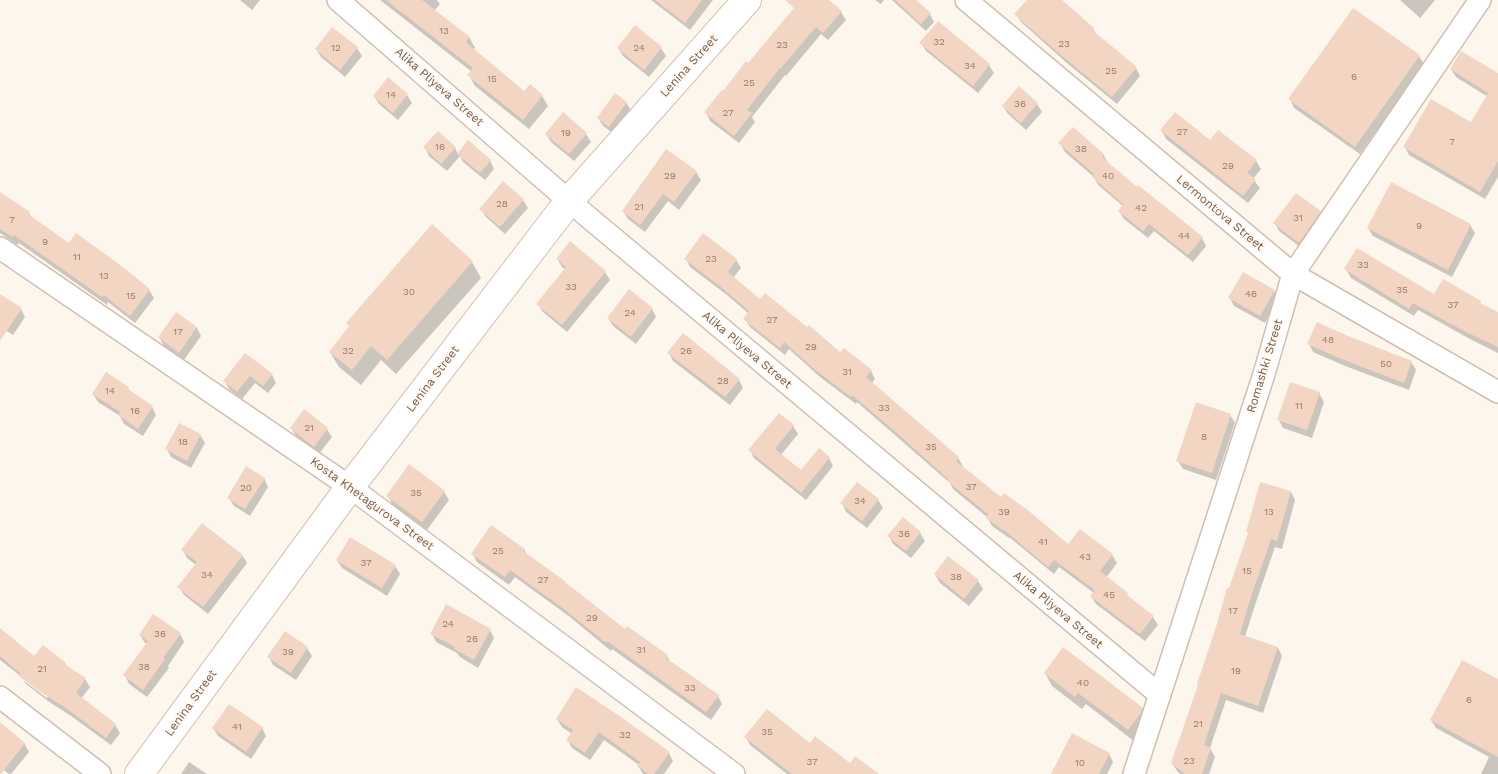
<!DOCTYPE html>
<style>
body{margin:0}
canvas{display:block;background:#fdf6ec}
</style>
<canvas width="1498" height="774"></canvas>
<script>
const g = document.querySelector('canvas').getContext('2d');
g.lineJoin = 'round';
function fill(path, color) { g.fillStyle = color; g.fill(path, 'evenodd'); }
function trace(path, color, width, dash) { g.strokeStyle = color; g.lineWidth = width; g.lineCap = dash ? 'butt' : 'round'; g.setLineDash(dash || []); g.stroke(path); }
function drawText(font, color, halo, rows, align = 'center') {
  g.font = font + ' "Work Sans",sans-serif'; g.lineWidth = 4.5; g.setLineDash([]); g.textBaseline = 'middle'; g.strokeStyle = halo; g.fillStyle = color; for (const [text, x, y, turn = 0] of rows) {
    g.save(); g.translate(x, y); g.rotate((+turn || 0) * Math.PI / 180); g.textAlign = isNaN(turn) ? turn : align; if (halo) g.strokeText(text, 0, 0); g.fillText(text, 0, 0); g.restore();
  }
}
fill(new Path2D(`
 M240,0H260L252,10Z
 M380,0H437L440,4L434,11L469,37L475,48L473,50L525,93L542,96L548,106L529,129L475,86L469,75L472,72Z
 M651,0H713L690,30Z
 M802,0H827L841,12L846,20L828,40L821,34L786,76L785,75L752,117L755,122L739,143L710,121L706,112L748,65Z
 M875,0H884L881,4Z
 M892,0H915L930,14L934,22L926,31Z
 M1029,0H1060L1093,29L1097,36L1136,68L1140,76L1117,104L1068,64L1021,22L1016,14Z
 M1400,0H1435L1420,18Z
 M1354,9L1419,56L1424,64L1360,154L1294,108L1290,99Z
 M938,23L989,65L994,73L978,93L926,51L921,43Z
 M635,27L661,48L666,56L649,77L623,56L618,48Z
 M357,48L362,56L345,77L321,57L316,49Z
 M1451,69L1498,75V177L1485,199L1409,155L1405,147L1471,124L1488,97L1456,77Z
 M388,79L407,95L412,103L398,120L379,104L374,96Z
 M626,102L631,111L614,134L603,126L598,118Z
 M1037,104L1042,112L1026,130L1008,114L1003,106Z
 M1162,131L1210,142L1256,161L1261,169L1253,179L1260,188L1248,203L1166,139Z
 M546,134H586L591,142L574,161L551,142Z
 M1060,143L1103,154L1108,163L1137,189L1202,238L1206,246L1193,262L1154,231L1148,238L1124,219L1119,211L1123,206L1098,185L1094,177L1065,152Z
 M425,147L455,148L458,154L490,160L494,169L485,180L463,162L460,156L447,171L429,156Z
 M696,172L701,180L679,210L668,201L645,232L628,219L623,211Z
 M0,193L29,213L32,219L69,245L123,268L149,290L154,298L135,323L108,302L107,305L19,243L17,245L0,233Z
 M523,200L528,208L505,234L486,217L481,209Z
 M1320,212L1324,220L1304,250L1279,231L1275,223Z
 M1470,225L1475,233L1452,277L1373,236L1368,228Z
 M432,226L472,262L481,278L396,374L381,360L361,385L339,367L330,352L350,328L347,323Z
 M704,235L736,260L741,268L733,278L760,300L840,354L871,371L875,379L872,383L958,458L963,466L962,467L1001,499L1069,546L1080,530L1112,555L1117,563L1106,578L1153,617L1158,625L1145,641L1096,604L1091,596L1094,593L1059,567L1054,574L1009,537V538L992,526L987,517L953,489L950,483L857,402L856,404L820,377L789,349L785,355L750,327L745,319L749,314L727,295L690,267L686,259Z
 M557,259L605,272L610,280L567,332L543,312L538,304L566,270L562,267Z
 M1346,269L1435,296L1480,302L1482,306L1498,313V353L1470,339L1418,310L1414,316L1351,278Z
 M1274,291L1278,299L1265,323L1234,306L1230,298Z
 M0,295L21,309L25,317L13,335L0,327Z
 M652,309L656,317L636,344L613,326L608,318Z
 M176,313L197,328L201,336L184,360L164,346L159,337Z
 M1309,344L1411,362L1416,370L1409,390L1345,366L1313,352Z
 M669,353L739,380L743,388L730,405L673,361Z
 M246,355L272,375L276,383L268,393L255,383L242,399L229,389L225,381Z
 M128,388L131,393L152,407L156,415L143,436L124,424L120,416L98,402L93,394Z
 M1319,393L1324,402L1312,438L1283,428L1279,420Z
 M304,411L327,429L332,437L319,454L296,436L291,428Z
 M779,414L793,426L798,434L781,455L801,471L829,458L833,466L806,500L754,458L750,450Z
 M1230,415L1235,423L1216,480L1183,469L1178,461Z
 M200,435L205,443L191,468L171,457L167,449Z
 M264,478L268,487L250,516L234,506L229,498Z
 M858,483L878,500L883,508L867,528L846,512L842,503Z
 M444,492L449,500L427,530L392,504L388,496Z
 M1291,492L1295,500L1282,549L1275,547L1254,608L1245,637L1278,648L1282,656L1263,713L1226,700L1210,748L1215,757L1209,774H1180L1177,771L1172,763L1249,535Z
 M920,533L925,541L911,558L893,544L889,536Z
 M524,549L527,555L625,631L667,656L671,663L718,696L722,704L711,720L612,649L611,651L570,617L515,577L509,585L477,562L473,554Z
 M183,550L242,555L247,563L208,614L184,595L179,587L196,565L187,558Z
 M337,560L395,566L400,574L387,596L342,568Z
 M935,574L978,581L983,589L969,606L940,583Z
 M0,630L35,658L43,647L65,663L67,667L85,679L90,687L81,699L115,725L120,733L111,745L71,716L48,701L26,684L23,680L47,698L48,696L23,677V680L22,677L0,660Z
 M490,630L494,638L478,668L460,657L457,653L436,642L432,634Z
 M285,633L307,648L312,656L296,680L273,665L269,657Z
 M180,634L184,642L168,666L169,668L147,697L129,684L125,675L148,645L145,643L140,635Z
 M1045,673L1142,708L1149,721L1135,742L1086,704L1082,709L1052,686Z
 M1498,681V774H1481L1489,757L1436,728L1431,720Z
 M557,719L669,753L673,761L664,774H643L638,766L639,765L604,740L590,760L572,748L568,740L572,734L562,727Z
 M0,723L24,743L29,752L11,774H9L0,767Z
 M213,728H262L266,736L251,759L218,736Z
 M746,737L810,745L873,774H787L750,745Z
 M1109,754L1113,762L1107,774H1052Z
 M189,762L207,774H181Z`), '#0003');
fill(new Path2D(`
 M386,0H422L470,37L466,42L524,91L530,84L543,95L523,120L467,75L473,68Z
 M655,0H702L685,23Z
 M785,0H829L842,11L823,33L816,27L781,68H780L747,110L752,113L734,136L704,112L722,90L723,91L746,61L748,63L794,8Z
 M895,0H916L931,13L921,24Z
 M1027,0H1062L1094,28L1092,30L1137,67L1112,97L1062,56L1014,14Z
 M1353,8L1420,55L1355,147L1288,99Z
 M938,21L990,64L973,86L919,43Z
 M635,25L662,47L644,70L617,48Z
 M332,27L358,47L340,70L315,49Z
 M1461,51L1498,73V161L1480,192L1403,147L1431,99L1471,122L1488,93L1450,69Z
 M388,77L408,94L393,113L373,96Z
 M1019,86L1038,103L1021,123L1002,106Z
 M615,93L627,102L609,127L597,118Z
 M563,112L587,133L569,154L545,134Z
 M1175,112L1210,140L1218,130L1257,160L1247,173L1256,179L1243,196L1160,130Z
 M1073,127L1104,154L1102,157L1137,187L1138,185L1203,237L1188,255L1149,224L1143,231L1118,211L1123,204L1092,177L1094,174L1058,143Z
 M438,131L456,147L441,164L423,147Z
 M468,140L491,160L480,173L457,154Z
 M666,149L697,171L674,202L663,194L640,225L622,211Z
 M503,181L524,199L500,227L479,209Z
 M1391,182L1471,224L1448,270L1367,228Z
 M0,192L30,212L28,214L69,243L76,233L123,267L150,289L130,316L104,295L102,297L14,235L12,237L0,229Z
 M1296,193L1321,211L1299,243L1273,223Z
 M432,224L473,261L387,360L371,346L352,370L329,352L349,326L346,323Z
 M703,233L737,259L728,272L760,299L765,293L807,327L809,325L840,352L844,348L872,370L866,377L959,457L956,461L1001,497L1004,493L1029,511L1068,544L1080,529L1113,554L1100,571L1128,593L1127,595L1154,616L1140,634L1090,596L1095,590L1054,560L1048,567L1004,530V531L986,518L988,514L947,481L948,479L898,434L852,395L851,397L814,369L784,342L780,348L743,319L749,311L721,287L684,259Z
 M570,241L606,271L562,325L536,304L566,267L556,259Z
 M1357,248L1434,294L1443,279L1481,301L1480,303L1498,312V347L1464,331L1413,303L1409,309L1344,269Z
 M1243,272L1275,290L1260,316L1228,298Z
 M629,289L653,308L631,337L607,318Z
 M0,294L22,308L0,341Z
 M176,312L197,327L179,353L158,337Z
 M1317,322L1348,336L1412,361L1404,383L1339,358L1307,344Z
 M683,333L740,379L725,397L667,353Z
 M245,353L273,374L263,386L250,376L237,392L223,381Z
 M106,372L129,387L128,389L153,406L138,429L118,415L120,412L92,394Z
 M1290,382L1320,392L1307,430L1277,420Z
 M1196,402L1231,414L1212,473L1176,461Z
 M304,409L328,428L314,447L290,428Z
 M779,413L794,425L775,449L801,470L819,448L830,457L801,493L748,450Z
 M179,423L201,434L187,461L165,449Z
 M409,464L445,491L422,522L386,496Z
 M246,466L265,478L245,509L227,498Z
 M857,482L879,499L862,521L840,503Z
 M1260,482L1291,491L1277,541L1271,539L1250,600L1240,634L1278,647L1258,706L1221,693L1204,745L1211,748L1202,774H1185L1171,763L1198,685L1197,684L1216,627L1227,588H1229L1248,533L1246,532Z
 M903,517L921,532L906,551L887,536Z
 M202,523L243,555L203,607L177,587L197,562L181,550Z
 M491,525L525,549L523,551L565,581V582L625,629L627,626L668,655L666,658L719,695L706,712L607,641L606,643L564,609L510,570L505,577L471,554Z
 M350,537L396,565L382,588L336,560Z
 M948,556L979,580L964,599L934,574Z
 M446,604L491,629L474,660L454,649L455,647L430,634Z
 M153,614L181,633L163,658L165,659L143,690L123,675L148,641L139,635Z
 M0,628L34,656L43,645L65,662L64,664L86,678L76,693L116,724L106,738L66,708L42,693L19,676L21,674L0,656Z
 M285,631L308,647L291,673L267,657Z
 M1063,647L1142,707L1141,713L1128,730L1078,693L1075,697L1044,673Z
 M1462,660L1498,679V757L1430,720Z
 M576,687L618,715L670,752L654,774H648L637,766L640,762L599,732L585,753L566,740L573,730L556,719Z
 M229,704L263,727L246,752L212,728Z
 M767,709L810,743L815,736L850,763L855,756L879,774H792L744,737Z
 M0,722L25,743L1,774H0Z
 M1072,733L1110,753L1099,774H1051Z`), '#f3d5c3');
const street = new Path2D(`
 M338,0L569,201L1160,695
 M966,0L1293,274L1498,392
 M0,248L350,487L734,774
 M0,697L100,774
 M1134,774L1264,374L1293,274L1480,0`);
const secondary = new Path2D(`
 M139,774L350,487L569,201L747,0`);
trace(street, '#d1beb0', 24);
trace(secondary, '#d6c0b0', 30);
trace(street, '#fff', 21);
trace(secondary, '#fff', 28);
drawText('10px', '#987a6a', null, [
 ["13",444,31],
 ["32",939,42],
 ["23",1064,44],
 ["23",782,45],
 ["12",336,48],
 ["24",639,48],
 ["34",970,66],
 ["25",1111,71],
 ["6",1354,77],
 ["15",492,79],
 ["25",749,83],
 ["14",391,95],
 ["36",1020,104],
 ["27",728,113],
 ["27",1182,132],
 ["19",566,133],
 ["7",1452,142],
 ["16",440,147],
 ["38",1081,149],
 ["29",1228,166],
 ["29",670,176],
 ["40",1108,176],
 ["28",502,204],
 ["21",639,207],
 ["42",1141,208],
 ["31",1298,218],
 ["7",12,220],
 ["9",1419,226],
 ["44",1184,236],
 ["9",45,242],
 ["11",77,257],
 ["23",711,259],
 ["33",1363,265],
 ["13",104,276],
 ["33",571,287],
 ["35",1402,290],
 ["30",409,292],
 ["46",1251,294],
 ["15",131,296],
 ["37",1453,305],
 ["24",630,313],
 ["27",772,320],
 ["17",178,332],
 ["48",1328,340],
 ["29",811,347],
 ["32",348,351],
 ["26",686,351],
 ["50",1386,364],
 ["31",847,372],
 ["28",723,381],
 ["14",110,391],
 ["11",1299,406],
 ["33",884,408],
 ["16",135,411],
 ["21",309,428],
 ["8",1204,437],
 ["18",183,442],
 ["35",931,447],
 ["37",971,487],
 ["20",246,488],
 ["35",416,493],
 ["34",860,501],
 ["39",1004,512],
 ["13",1269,512],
 ["36",904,534],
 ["41",1043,542],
 ["25",498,551],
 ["43",1085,557],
 ["37",366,563],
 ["15",1247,571],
 ["34",207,575],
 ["38",956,577],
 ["27",543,580],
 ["45",1109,595],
 ["17",1233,611],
 ["29",592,618],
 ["24",448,624],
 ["36",160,634],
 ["26",472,639],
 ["31",641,650],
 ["39",288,652],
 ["38",144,667],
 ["21",42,669],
 ["19",1236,671],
 ["40",1083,683],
 ["33",690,688],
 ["6",1469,700],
 ["21",1198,724],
 ["41",237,727],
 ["35",767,732],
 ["32",625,735],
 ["23",1189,761],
 ["37",812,762],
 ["10",1080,763]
]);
drawText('12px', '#7a5c4d', '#fffaf3', [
 ["Lenina Street",689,66,-48],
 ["Alika Pliyeva Street",439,87,41],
 ["Lermontova Street",1220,213,40],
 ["Alika Pliyeva Street",747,350,40],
 ["Romashki Street",1265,366,-73],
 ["Lenina Street",433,379,-53],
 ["Kosta Khetagurova Street",372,504,36],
 ["Alika Pliyeva Street",1058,610,40],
 ["Lenina Street",191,703,-54]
]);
</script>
